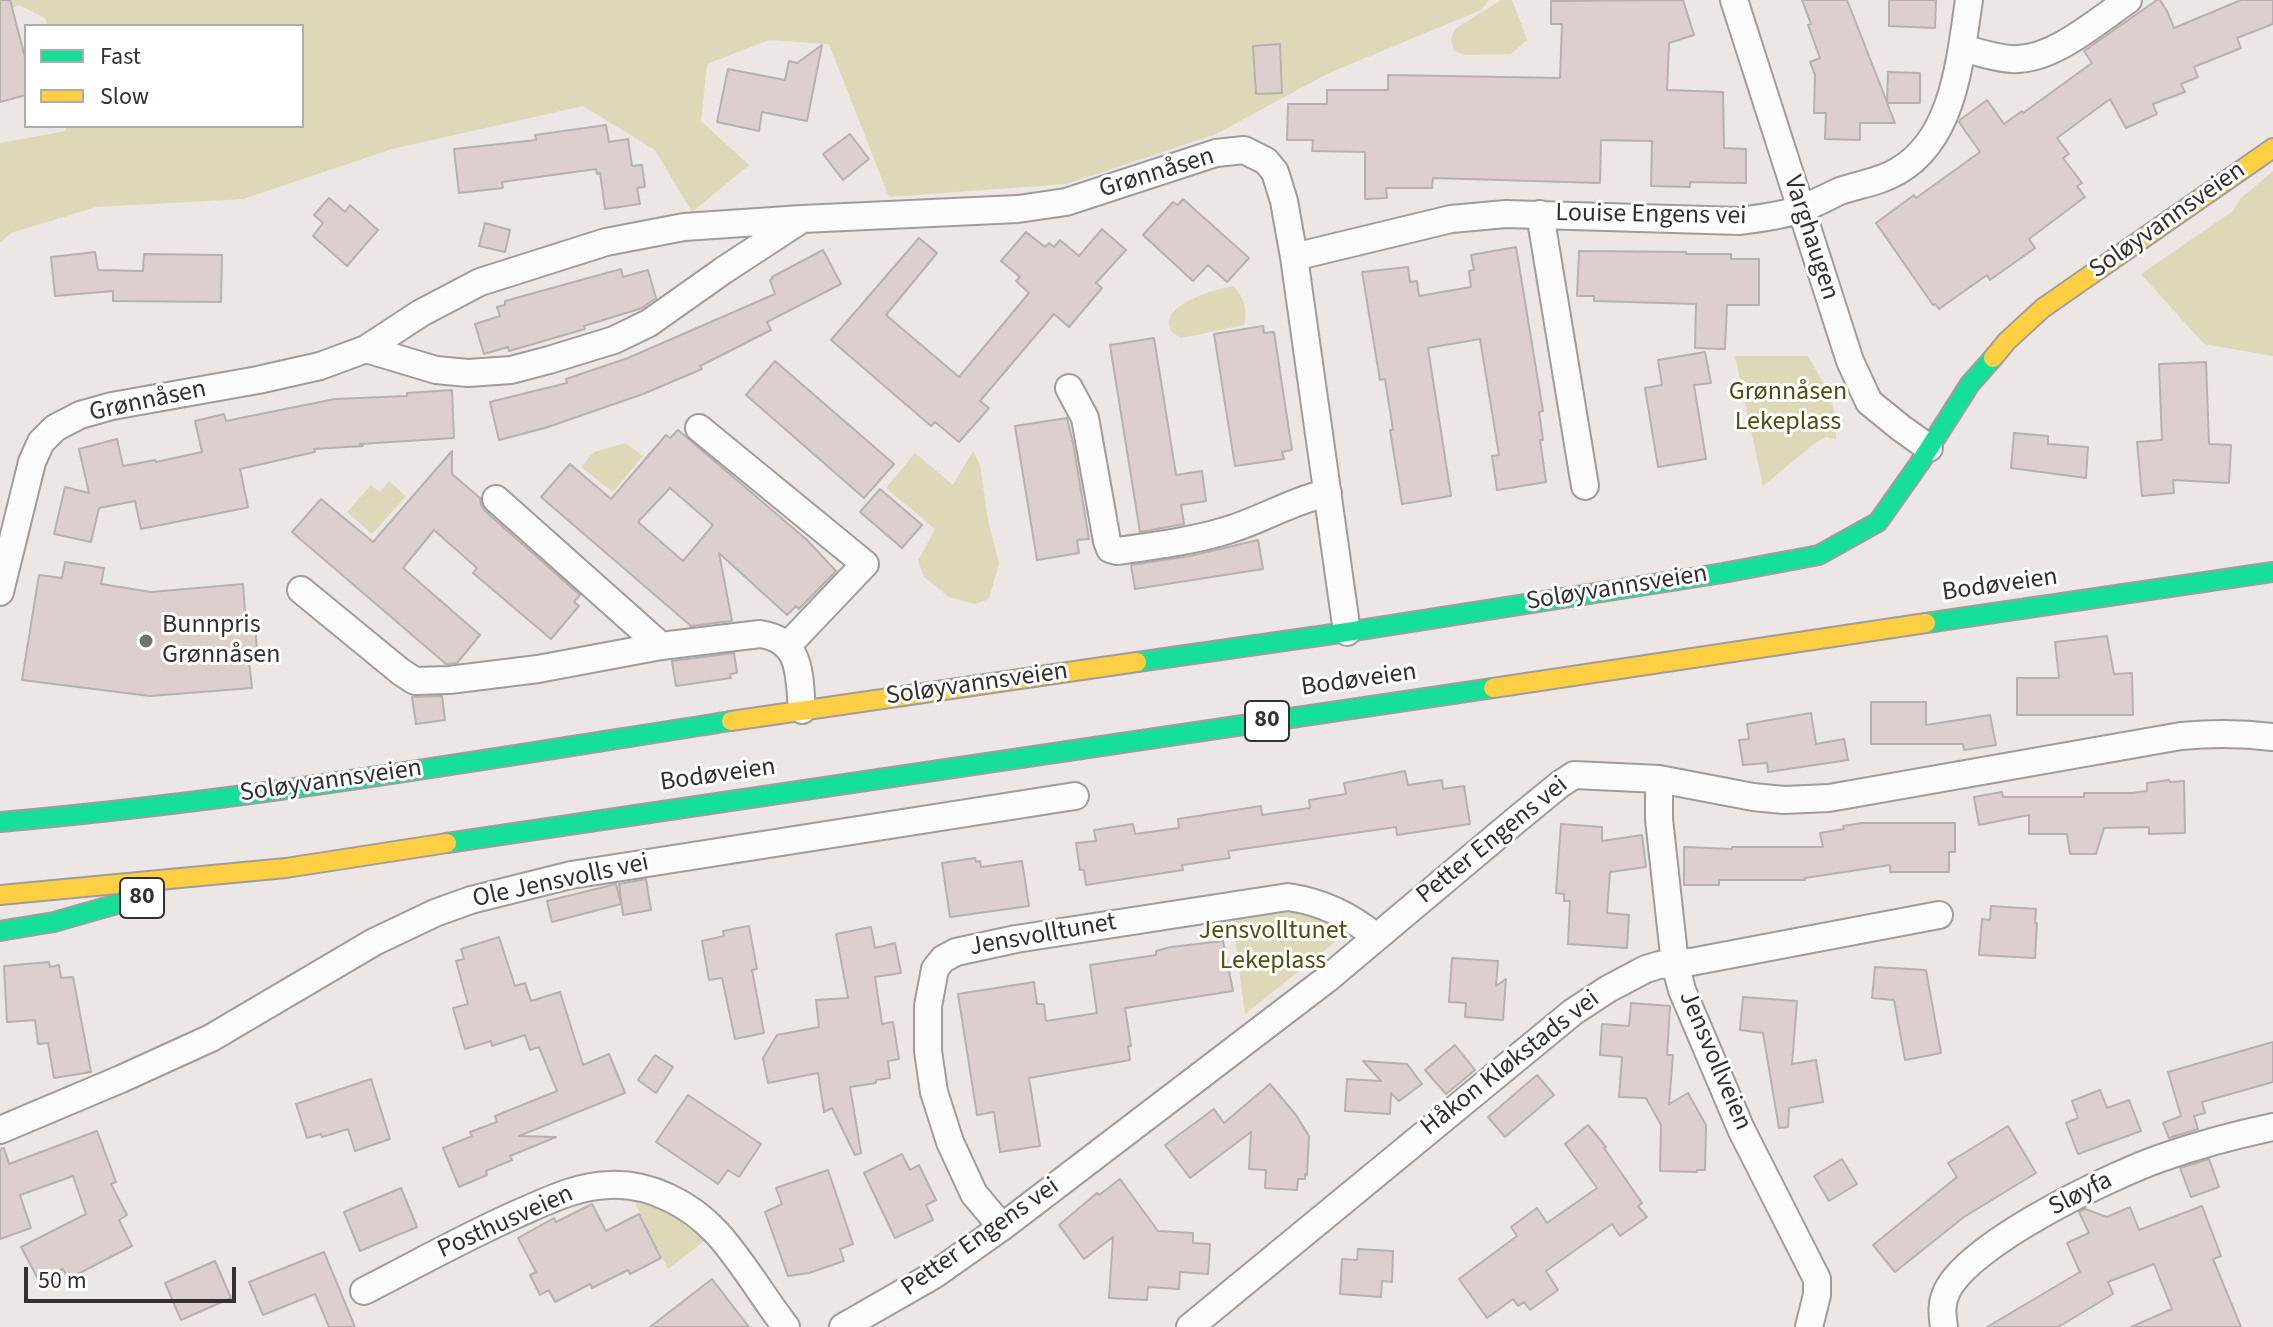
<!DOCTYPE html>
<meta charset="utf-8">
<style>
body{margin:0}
#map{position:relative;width:2273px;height:1327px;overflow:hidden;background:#ece6e4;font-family:"Source Sans 3",sans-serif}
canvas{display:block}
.legend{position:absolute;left:24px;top:24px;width:280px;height:104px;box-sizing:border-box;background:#fff;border:2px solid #aeacac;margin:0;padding:10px 14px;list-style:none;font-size:24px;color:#35302f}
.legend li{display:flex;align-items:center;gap:16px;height:40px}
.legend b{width:40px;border:2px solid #aeacac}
.scale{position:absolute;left:24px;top:1267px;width:212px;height:36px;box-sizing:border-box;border:4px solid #35302f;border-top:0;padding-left:10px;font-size:24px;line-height:28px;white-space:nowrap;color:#35302f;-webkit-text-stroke:6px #fff;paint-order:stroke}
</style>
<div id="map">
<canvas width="2273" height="1327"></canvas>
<ul class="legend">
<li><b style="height:10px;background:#16e098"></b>Fast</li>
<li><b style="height:10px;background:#ffcf43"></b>Slow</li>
</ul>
<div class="scale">50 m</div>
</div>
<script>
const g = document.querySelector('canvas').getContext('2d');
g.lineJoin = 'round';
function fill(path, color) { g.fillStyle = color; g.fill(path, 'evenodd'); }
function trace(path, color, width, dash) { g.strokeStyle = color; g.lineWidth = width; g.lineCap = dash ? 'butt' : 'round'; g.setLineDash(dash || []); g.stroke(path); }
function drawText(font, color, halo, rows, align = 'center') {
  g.font = font + ' "Source Sans 3",sans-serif'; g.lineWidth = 6; g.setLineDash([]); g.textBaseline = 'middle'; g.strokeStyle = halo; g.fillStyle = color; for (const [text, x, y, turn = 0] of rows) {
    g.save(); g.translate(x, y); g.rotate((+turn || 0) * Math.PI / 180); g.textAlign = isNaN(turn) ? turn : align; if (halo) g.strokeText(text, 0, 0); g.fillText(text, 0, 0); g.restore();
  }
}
fill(new Path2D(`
 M0,0H1489L1481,10L1329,73L1214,135L1066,184L889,197L829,44L769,40L707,64L701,121L749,165L692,212L655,150L583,106L392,149L243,199L96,207L11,233L0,243V143L66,131V126H302V26H47L45,18L19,5L0,13Z
 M1501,0H1512L1527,40L1511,54L1465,55L1454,51L1451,39L1455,29Z
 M2273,171V356L2204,344L2141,274L2233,211L2240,199Z
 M1233,286C1244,296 1248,312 1244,325L1182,338C1175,335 1170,332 1169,324C1167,303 1216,289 1233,286Z
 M1735,356H1808L1825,386L1835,413L1836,439L1826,437L1814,444L1763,486Z
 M625,443L643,456L613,492L581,467L594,452Z
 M973,451L980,465L988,520L999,563L989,599L975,604L949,597L924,577L918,561L935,529L886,488L915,453L953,485Z
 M389,481L406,496L372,534L347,512L371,485L380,492Z
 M1290,911L1330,923L1337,932L1335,942L1245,1014L1232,916Z
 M634,1201C662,1203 683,1223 704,1241L668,1269Z`), '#ddd8b7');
const building = new Path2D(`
 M0,0H10L26,61V95L0,102Z
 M1683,0L1694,35L1669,43L1667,90L1723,92L1724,148L1746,149V183L1690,182V187L1651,186L1652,141L1601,140L1600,183L1433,178L1432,188H1386L1387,198L1365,199V152L1312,151L1313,140H1287L1288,104H1327V90H1388V75L1560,78L1562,24H1551V1Z
 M1802,0H1847L1887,102L1888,72L1920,73V103H1887L1895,123H1860V140L1825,139L1826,113H1814L1815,75L1810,62L1820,58L1808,25L1811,24Z
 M1889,0H1936L1935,28L1889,26Z
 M2157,0H2160L2167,11L2174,28L2241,0H2273V24L2237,38L2241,48L2194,67L2198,77L2181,84L2185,92L2153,104L2157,114L2126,128L2110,99L2057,138L2069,154L2063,158L2082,183L2077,186L2085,197L2029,239L2035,248L1990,280L1987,275L1939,309L1935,304L1933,305L1876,223L1914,195L1916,198L1980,152L1959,122L1960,120L1987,100L2004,124L2022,111L2023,113L2092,63L2084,51Z
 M1280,44L1282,93L1256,94L1253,46Z
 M822,45L807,121L762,112L759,131L717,122L728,69L785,80L789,61L797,63Z
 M606,125L609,142L628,139L632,166L642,165L645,187L637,188L640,204L605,209L600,173L597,174L596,169L502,182L503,188L459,193L454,149L536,140L535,135Z
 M850,134L869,159L843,180L823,154Z
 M329,198L345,212L350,205L378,230L347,266L313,236L323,223L314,215Z
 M1183,199L1249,258L1227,282L1208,265L1193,281L1143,235L1173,202L1178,205Z
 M485,223L510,230L505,252L479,246Z
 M1102,229L1126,250L1096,283L1102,288L1069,327L1054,314L980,401L989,408L959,442L935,422L931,426L831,340L919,238L937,253L886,315L959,377L1029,293L1016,281L1020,277L1001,261L1026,232L1045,247L1049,243L1054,247L1060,240L1079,256Z
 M1516,247L1543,411L1539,412L1543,440H1540L1546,482L1497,490L1492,456L1499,455L1480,339L1428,348L1451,496L1402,504L1390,430H1393L1385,379L1380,380L1362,272L1408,267L1410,282L1417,281L1419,296L1471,287L1469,271L1474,270L1471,255Z
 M823,250L841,284L767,322L771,330L700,366L702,369L643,394L545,428L499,440L490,402L567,383L566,379L628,358L775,294L770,280L773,278L772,277Z
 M1579,251L1686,252V254H1731V259H1759V305H1727L1725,349L1695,348L1696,304L1594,301V296H1577Z
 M95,252L98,270L143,271L144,254L222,255L221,302L113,301V291L55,296L51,257Z
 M621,269L623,277L648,270L656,298L642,308L584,326L585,329L509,351L508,347L484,354L475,324L500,316L497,307L505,305V301Z
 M1263,326L1264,333L1274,332L1292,450L1282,452L1284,459L1235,466L1214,334Z
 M1154,338L1176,475L1202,471L1206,501L1181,505L1184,524L1140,532L1110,345Z
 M1705,352L1711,383L1694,385L1706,459L1658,467L1645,388L1662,385L1658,360Z
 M775,361L894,464L864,498L746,395Z
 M2206,362L2209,444L2231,445L2229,483L2173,480L2174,493L2142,496L2137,442L2162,440L2159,364Z
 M452,390L454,438L360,444L363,446L314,449L315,452L240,469L248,507L245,508L141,529L135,501L99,508L91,542L54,534L65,487L89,493L79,449L117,439L123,466L155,460L156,462L202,452L195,421L224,414L226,421L335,399L407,396V393Z
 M1067,418L1073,443L1089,539L1077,540L1079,553L1037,560L1015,426Z
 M678,430L807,540L836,571L799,609L796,606L787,615L719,553L732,621L691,626L541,497L570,464L611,499L666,435L670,438ZM670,488L713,525L683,561L638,522Z
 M2014,433L2048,436V444L2088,447L2086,478L2011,468Z
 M452,451V474L480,498L481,505L485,511L580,595L574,602L579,606L551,639L473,573L477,568L434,530L403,568L480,635L457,663L446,664L292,532L321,499L373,542Z
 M880,489L922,525L902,548L860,512Z
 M1258,540L1263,569L1135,589L1131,565L1190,556Z
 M65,562L104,568L101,584L151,592L243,584L246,625L255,624L257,651L249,660L252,688L150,696L22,680L39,575L62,578Z
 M2107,636L2114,674L2132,673L2133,715H2017V678H2059L2055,642Z
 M734,653L737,673L730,674L731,678L676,686L672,661Z
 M442,696L445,720L416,724L412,697Z
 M1871,702H1926V725L1990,715L1996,745L1964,750L1963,744H1871Z
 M1811,713L1816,744L1844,739L1848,760L1768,772L1767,763L1743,765L1739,740L1749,739L1747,724Z
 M1405,771L1408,785L1442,780L1443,789L1464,786L1470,824L1397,835L1396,827L1228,851L1230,858L1182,865L1183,870L1086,885L1084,870H1080L1076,843L1096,841L1094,830L1133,824L1135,834L1179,828L1178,819L1261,806L1262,815L1310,808L1309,800L1346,794L1344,783Z
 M2169,780L2170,782L2184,781L2185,833L2149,834V827L2104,828L2096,854H2070L2067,834H2029V815L1979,825L1974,797L2002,792L2003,797H2084V793H2132L2147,791V783Z
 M1862,823H1955V852H1949V872H1890V865L1805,878V880H1719V885H1684V847L1732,849V847H1823L1820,833L1844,829L1843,826Z
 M1561,824L1602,827V841L1642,835L1646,867L1610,872L1607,913L1629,915L1627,948L1568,944L1570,901H1564V894L1556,893Z
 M975,858L976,862L980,861L981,867L1022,861L1029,906L950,917L942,863Z
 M646,879L651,910L623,915L619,884Z
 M616,884L621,904L552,922L547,901Z
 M1991,906L2036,909L2035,923H2037L2035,958L1979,955L1982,919L1990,920Z
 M749,926L757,969L752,970L764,1033L735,1039L722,978L709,980L702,941L724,936L723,931Z
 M871,927L875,948L895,943L901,973L875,977L882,1024L893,1022L899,1059L888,1061L890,1078L876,1080V1083L850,1087L861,1153L855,1155L832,1108L824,1112L818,1073L768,1083L763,1058L777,1035L819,1027L816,1000L848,998L836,934Z
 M499,937L515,986L525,983L531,1001L560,992L583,1065L609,1054L625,1093L519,1136L556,1137L510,1156L512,1160L486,1171L487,1175L459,1187L443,1148L472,1136L470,1132L497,1122L495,1116L557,1091L539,1047L530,1050L525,1035L492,1046L491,1041L465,1049L453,1008L468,1004L456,961L464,959L461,949Z
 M1223,941L1233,991L1125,1008L1131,1046H1128L1130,1060L1029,1078L1040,1146L1000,1152L994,1112L977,1115L958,994L1034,982L1037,1004H1044L1046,1021L1097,1013L1090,965L1156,955V951L1171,947Z
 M1452,958L1498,961L1496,986L1506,979L1503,1020L1465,1017L1466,1003L1449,1002Z
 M49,962L50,967L59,965L61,978L73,977L91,1072L54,1078L48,1043L38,1044L35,1020L7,1022L4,966Z
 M1875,967L1926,970L1941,1053L1905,1060L1894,1000L1872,998Z
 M1743,997L1797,1001L1792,1064L1816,1060L1823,1102L1789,1108L1788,1127L1779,1128L1763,1033L1740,1030Z
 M1631,1003L1670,1006L1667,1055H1673L1669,1104L1688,1093L1706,1125L1705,1170H1697V1172L1660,1171L1661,1125L1646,1098L1619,1097L1622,1057L1600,1055L1602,1024L1629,1026Z
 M2273,1042V1082L2202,1102L2205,1113L2194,1116L2198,1129L2169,1138L2163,1123L2181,1116L2168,1072Z
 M1455,1045L1475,1070L1446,1094L1425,1070Z
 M655,1055L673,1067L656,1093L638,1080Z
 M1363,1061L1407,1064L1422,1084L1399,1101L1391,1093L1390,1114L1345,1111L1347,1079L1381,1081Z
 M1537,1075L1554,1095L1505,1137L1488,1117Z
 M371,1079L390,1139L355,1151L348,1129L322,1137L321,1134L307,1138L296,1104Z
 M1270,1084L1296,1115L1309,1136L1307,1175L1305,1174V1179H1298L1297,1190L1265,1188L1266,1170L1249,1169L1251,1132L1190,1178L1165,1145L1214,1109L1224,1123Z
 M2100,1090L2107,1108L2129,1100L2141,1131L2078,1154L2066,1123L2078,1118L2072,1101Z
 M688,1095L761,1144L739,1177L728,1170L718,1184L656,1142Z
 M1588,1125L1606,1147L1604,1148L1642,1203L1638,1206L1647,1217L1620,1236L1612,1224L1546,1271L1558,1290L1530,1310L1524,1302L1518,1306L1513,1299L1487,1318L1459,1279L1517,1236L1511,1227L1537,1208L1547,1223L1597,1188L1565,1144Z
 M2008,1126L2036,1173L1964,1217L1895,1272L1873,1245L1957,1177L1948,1163Z
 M97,1131L116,1182L111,1184L127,1215L119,1220L132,1246L68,1279L63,1269L39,1281L21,1247L86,1214L73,1176L20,1195L31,1228L0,1239V1149L4,1148L9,1164Z
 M902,1154L910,1170L919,1165L936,1200L926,1205L933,1220L895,1238L864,1173Z
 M1842,1159L1857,1184L1829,1201L1814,1176Z
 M2209,1159L2219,1187L2191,1197L2180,1168Z
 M828,1170L853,1244L840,1249L844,1261L809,1273L788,1276L765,1212L782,1204L776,1188Z
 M1120,1179L1158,1231L1193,1233V1243L1210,1244L1208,1274L1180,1272L1179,1289L1148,1287L1147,1300L1109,1298L1113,1237L1084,1259L1059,1225L1097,1193L1099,1195Z
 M401,1188L417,1227L360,1251L344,1212Z
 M592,1204L606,1231L639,1214L661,1258L630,1274L628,1270L592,1288L590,1284L555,1302L549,1290L540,1295L530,1275L536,1272L518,1238L554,1218L556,1222Z
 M2202,1206L2221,1256L2213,1259L2241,1327H2131L2172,1309L2154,1264L2108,1282L2113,1294L2058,1327H1987L2080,1272L2067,1243L2089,1233L2079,1212L2085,1209L2107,1217L2130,1207L2139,1230Z
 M1358,1249L1393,1251L1392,1282L1382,1281L1381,1297L1340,1294L1342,1259L1357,1260Z
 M324,1252L355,1327H329L315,1294L263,1315L249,1282Z
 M215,1261L231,1298L181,1320L165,1283Z
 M712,1279L749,1327H650Z`);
fill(building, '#decfcf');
trace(building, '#b6b1b0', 2);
const street = new Path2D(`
 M1734,0L1850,361L1869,402L1901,428L1929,448
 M1962,48C1978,52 1994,58 2011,59C2051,62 2096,22 2128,0
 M1540,214L1585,486
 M1294,257L1451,219L1506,214L1740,221C1761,218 1781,216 1801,209C1814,204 1827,197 1840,191C1860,184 1880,182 1898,171C1955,138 1960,58 1969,0
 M366,349L436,370L468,373L511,370L549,360L614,340L649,323L724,270L799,221
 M1069,388L1085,418L1107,541L1110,549L1117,551C1153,546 1193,541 1228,530C1262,520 1293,500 1328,493
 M699,428L865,564L788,645
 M496,499L661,646
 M301,590L401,672L415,681L449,680L538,669L661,646L760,634C802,640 799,675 802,710
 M0,592L32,462L41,442L55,428L80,415L112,406L258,380L320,366L366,349L421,313L480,282L606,242L684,227L802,219L1018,209L1066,202L1216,153L1244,150L1266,161L1275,172L1284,201L1294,257L1347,632
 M1659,779V819L1675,964L1682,990L1741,1129L1817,1279V1295L1809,1327
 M0,1130L121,1079L211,1038L374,942L435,913L471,900L571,875L1075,796
 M1002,1227L974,1194L950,1142L934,1092L928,1051V1006L935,969L943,959L956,952L1016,939L1288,897C1322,902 1350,915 1376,937
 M364,1291C415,1265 465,1237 517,1214C547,1201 576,1186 609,1185C650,1183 690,1204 717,1233C743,1262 763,1297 786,1327
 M843,1327L934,1275L1002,1227L1327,979L1515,821L1559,785L1574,775L1659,779L1753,797L1784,800L1829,798L2181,736C2212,733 2242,733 2273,737
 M1190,1327L1573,1012L1608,989L1646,969L1659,965L1691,962L1939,915
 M1944,1327C1942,1314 1941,1303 1947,1291C1970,1243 2110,1176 2161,1158C2198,1145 2235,1135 2273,1127`);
const fast = new Path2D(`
 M1926,623L2273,572
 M1137,662L1347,632L1723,573L1819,555L1878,522L1919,464L1970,384L1993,358
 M0,822C245,801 488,759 731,721
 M447,843L1493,688
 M0,931L54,922L124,902`);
const slow = new Path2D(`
 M1993,358L2007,341L2043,308L2273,148
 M1493,688L1926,623
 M731,721L1137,662
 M0,895L286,868L447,843`);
trace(street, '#a19c9b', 30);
trace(fast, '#a19c9b', 22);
trace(slow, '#a19c9b', 22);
trace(street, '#fcfbfb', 26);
trace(fast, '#16e098', 18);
trace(slow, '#ffcf43', 18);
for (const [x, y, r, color] of [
 [146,641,8,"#75706e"]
]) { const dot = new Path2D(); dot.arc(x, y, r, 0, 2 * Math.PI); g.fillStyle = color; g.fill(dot); trace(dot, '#fff', 3); }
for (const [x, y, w] of [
 [1267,721,44],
 [142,898,44]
]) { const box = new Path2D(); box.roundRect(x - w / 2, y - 20, w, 40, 6); g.fillStyle = '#fff'; g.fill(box); trace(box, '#35302f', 2); }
drawText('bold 24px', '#35302f', null, [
 ["80",1267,721],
 ["80",142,898]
]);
drawText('26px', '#35302f', '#fff', [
 ["Grønnåsen",1157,174,-17],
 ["Louise Engens vei",1651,216,1],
 ["Soløyvannsveien",2168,221,-35],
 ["Varghaugen",1810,238,72],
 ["Grønnåsen",148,402,-12],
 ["Bodøveien",2000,586,-8],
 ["Soløyvannsveien",1617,589,-9],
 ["Bodøveien",1359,681,-8],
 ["Soløyvannsveien",977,685,-8],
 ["Bodøveien",718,776,-8],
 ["Soløyvannsveien",331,782,-8],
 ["Petter Engens vei",1493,841,-39],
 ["Ole Jensvolls vei",561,882,-12],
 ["Jensvolltunet",1043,936,-10],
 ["Jensvollveien",1714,1061,67],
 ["Håkon Kløkstads vei",1511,1064,-38],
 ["Sløyfa",2081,1195,-27],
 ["Posthusveien",506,1223,-24],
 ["Petter Engens vei",981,1238,-35]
]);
drawText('26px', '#534d10', '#fff', [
 ["Grønnåsen",1788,393],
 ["Lekeplass",1788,423],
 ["Jensvolltunet",1273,932],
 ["Lekeplass",1273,962]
]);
drawText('26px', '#35302f', '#fff', [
 ["Bunnpris",162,626],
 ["Grønnåsen",162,656]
], 'left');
</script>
